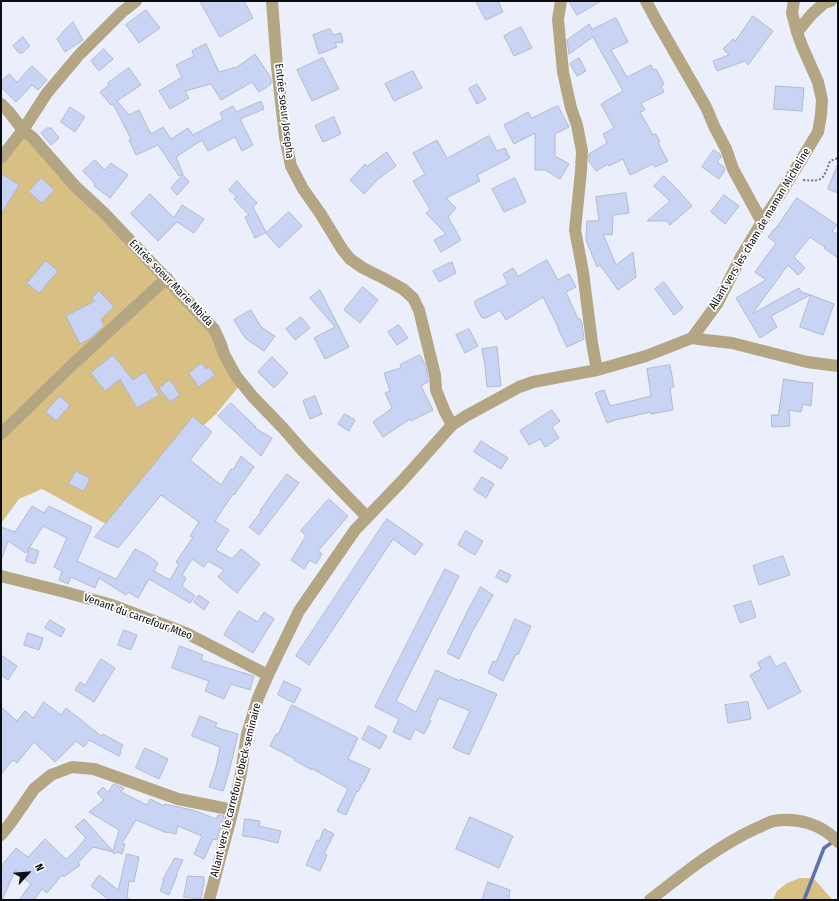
<!DOCTYPE html>
<meta charset="utf-8">
<style>
body{margin:0}
#map{position:relative;width:839px;height:901px;overflow:hidden;background:#ebeffc;font-family:"Fira Sans Condensed",sans-serif}
canvas{display:block}
.frame{position:absolute;inset:0;border:2px solid #0a0d13;pointer-events:none}
.north{position:absolute;left:8px;top:853px;width:40px;height:40px;-webkit-text-stroke:3px #fff;paint-order:stroke;rotate:64deg;font-size:11px;font-weight:700;line-height:16px;text-align:center;color:#0a0d13}
.north::after{content:'';display:block;margin:auto;width:14px;height:18px;background:#0a0d13;clip-path:polygon(50% 0,100% 100%,50% 72%,0 100%)}
</style>
<div id="map">
<canvas width="839" height="901"></canvas>
<div class="frame"></div>
<div class="north">N</div>
</div>
<script>
const g = document.querySelector('canvas').getContext('2d');
g.lineJoin = 'round';
function fill(path, color) { g.fillStyle = color; g.fill(path, 'evenodd'); }
function trace(path, color, width, dash) { g.strokeStyle = color; g.lineWidth = width; g.lineCap = dash ? 'butt' : 'round'; g.setLineDash(dash || []); g.stroke(path); }
function drawText(font, color, halo, rows, align = 'center') {
  g.font = font + ' "Fira Sans Condensed",sans-serif'; g.lineWidth = 3.5; g.setLineDash([]); g.textBaseline = 'middle'; g.strokeStyle = halo; g.fillStyle = color; for (const [text, x, y, turn = 0] of rows) {
    g.save(); g.translate(x, y); g.rotate((+turn || 0) * Math.PI / 180); g.textAlign = isNaN(turn) ? turn : align; if (halo) g.strokeText(text, 0, 0); g.fillText(text, 0, 0); g.restore();
  }
}
fill(new Path2D(`
 M23,134L213,329L245,379L216,414L203,426L193,417L106,524L42,489L19,499L2,522L1,521V163Z
 M800,878H813L831,898V900H773L777,891L787,883Z`), '#d8bf83');
trace(new Path2D(`
 M804,900L824,848L834,841`), '#5f72a9', 3.5);
const building = new Path2D(`
 M200,1H244L253,18L220,37Z
 M476,1H498L503,12L486,20Z
 M569,1H601L577,15Z
 M146,10L160,28L139,43L126,25Z
 M753,16L773,31L748,65L745,61L717,71L713,61L729,55L723,49L733,39L735,41Z
 M616,18L628,42L611,50L627,77L651,65L653,70L656,69L664,84L661,86L664,92L641,103L645,110L640,112L653,135L656,134L660,142L658,143L668,161L655,167L653,164L630,175L623,159L609,166L608,164L596,171L589,161V154L607,143L603,134L614,128L601,104L623,91L593,37L569,54L567,40L589,24L592,29Z
 M73,22L83,40L65,52L57,39Z
 M521,27L532,48L514,56L504,36Z
 M330,29L333,35L341,33L343,42L335,43L337,47L319,54L313,35Z
 M23,37L30,46L22,53H19L13,46Z
 M206,44L219,72L237,67L255,54L271,78V84L259,92L252,82L221,100L211,84L185,91L189,98L170,109L159,91L182,77L176,65L194,56L192,51Z
 M104,49L113,59L99,71L91,61Z
 M323,58L339,89L312,101L297,70Z
 M579,58L586,71L577,76L570,64Z
 M32,66L47,80L38,90L32,85L16,102L1,87V81L9,74L17,82Z
 M129,68L141,85L117,101L129,115L139,110L151,134L163,127L171,139L188,128L193,135L223,119L220,113L233,106L236,112L261,101L264,109L240,119L253,145L242,151L235,137L208,151L202,140L176,157L183,174L179,176L158,145L136,155L129,140L131,139L113,104L111,105L100,92L109,85L108,83Z
 M413,71L422,88L394,101L385,84Z
 M477,84L486,99L477,104L469,89Z
 M776,86L804,88L802,111L774,109Z
 M558,106L569,127L555,134V156L569,164L560,179L545,170H535V133L514,144L504,125L528,112L531,118Z
 M70,107L85,117L75,132L61,122Z
 M334,117L341,134L323,142L315,126Z
 M47,128H51L59,138L51,145L41,133Z
 M489,136L497,151L505,148L510,158L477,175L480,181L446,198L456,208L448,217L461,240L441,252L434,240L446,234L426,213L430,209L413,181L425,174L413,153L437,140L447,158Z
 M714,150L720,154L721,157L717,162L724,167L725,170L719,179L702,167Z
 M387,152L396,166L378,179L364,194L350,180L365,164L367,166Z
 M95,160L105,170L111,163L128,175L110,198L94,186L95,184L83,171Z
 M838,164V193L828,189Z
 M1,173L19,185L1,214Z
 M183,175L189,182L177,195L171,188Z
 M664,176L678,190L692,206L670,225L667,221H647L670,201L654,186Z
 M41,178L54,190L42,203L29,192Z
 M515,178L526,202L504,212L492,189Z
 M237,181L257,203L253,207L266,232L255,238L245,217L249,215L234,199L237,197L229,190Z
 M626,193L629,213L613,215L612,235L603,234L616,265L633,252L636,277L618,290L600,265L597,267L586,240L587,221H599L596,197Z
 M150,194L174,218L182,205L204,219L194,233L177,222L158,241L131,214Z
 M724,195L739,206L725,224L711,212Z
 M797,198L837,225L832,231L838,235V258L824,248L825,247L810,237L794,257L805,268L798,275L788,265L752,314L799,288L801,292L810,295L771,316L777,327L760,338L736,298L766,280L755,272L776,243L768,237L774,229H775Z
 M289,212L302,226L279,248L266,233Z
 M547,260L558,280L569,274L576,287L566,292L578,319H580L582,323L584,339L567,347L558,329H559L543,297L506,320L500,310L486,318H482L475,305V301L508,284L503,274L513,268L518,276Z
 M46,261L58,271L39,293L27,283Z
 M452,262L456,273L439,282L433,271Z
 M664,282L683,308L674,315L655,289Z
 M363,287L378,300L360,323L344,310Z
 M320,290L349,347L325,359L314,338L335,327L310,298Z
 M99,291L114,307L101,319L104,326L89,339L80,344L66,316L95,301L92,298Z
 M811,295L834,304L823,335L800,327Z
 M251,310L261,327L275,336L264,351L245,338L234,320Z
 M301,317L310,328L295,340L286,329Z
 M399,325L408,338L397,345L388,332Z
 M469,329L478,346L465,353L456,335Z
 M497,347L501,386L487,387L485,366L482,349Z
 M113,355L133,380L145,372L159,395L137,408L120,379L105,391L91,373Z
 M420,355L425,364L428,376V382L421,386L433,410L411,421L410,419L383,437L373,422L392,408L385,393L390,391L384,373L401,368L400,365Z
 M272,357L288,373L274,388L258,372Z
 M202,363L206,369L209,367L215,375L199,387L189,373Z
 M670,365L674,387L670,388L673,410L651,414V412L615,420L607,423L595,393L604,390L610,406L651,396L647,369Z
 M784,379L800,382L813,383L811,406L803,404L801,412L789,410L790,426L772,427L771,415H778Z
 M170,380L180,395L170,402L159,388Z
 M60,396L70,405L56,421L46,412Z
 M315,396L322,414L310,419L303,401Z
 M231,403L256,427L255,428L272,438L261,456L218,416Z
 M552,410L560,421L552,427L559,438L545,447L540,439L529,445L520,431Z
 M345,414L355,420L349,431L338,424Z
 M193,417L212,432L190,460L221,485L231,469L233,470L241,456L254,467L234,495L233,494L215,521L229,530L216,550L232,559L241,549L260,564L237,593L218,577L224,570L208,561L204,567L192,559L182,575L186,578L182,586L195,596L190,603L149,579L138,598L128,592L126,595L99,578L95,588L71,577L68,584L59,580L62,571L54,567L67,538L43,526L26,553L8,541L2,558L1,557V527L15,532L32,506L44,513L49,506L92,527L77,561L116,579L135,549L149,556L158,563L154,571L170,580L179,564L176,562L193,537L190,536L199,522L161,495L118,548L95,537Z
 M481,441L508,458L501,469L474,452Z
 M76,471L90,478L84,491L69,484Z
 M287,474L299,483L259,535L249,527L261,512L260,511L271,495Z
 M482,477L494,484L486,498L474,490Z
 M329,499L348,516L318,551L322,554L316,564L310,560L304,569L291,560L306,536L301,531Z
 M387,519L423,544L415,555L393,539L309,665L296,656Z
 M466,531L483,541L475,555L458,545Z
 M30,548L39,551L35,564L26,561Z
 M783,556L790,575L759,585L753,566Z
 M445,569L459,576L396,701L416,712L436,670L460,681V679L497,694L469,755L453,748L470,711L439,698L429,720L431,721L424,734L415,729L410,740L393,732L399,719L375,707Z
 M500,570L511,575L507,583L496,577Z
 M481,587L493,595L472,632L459,659L447,653L468,610Z
 M199,595L209,602L204,610L194,602Z
 M751,601L756,617L740,623L734,606Z
 M239,611L258,622L264,612L274,619L253,653L224,635Z
 M515,619L531,626L518,655L516,654L503,681L488,673L493,661L496,662Z
 M50,620L65,629L61,637L45,628Z
 M124,630L137,635L131,650L118,645Z
 M28,633L43,638L39,650L24,645Z
 M180,646L203,655L201,660L254,676L250,690L231,684L224,699L205,691L209,681L172,668Z
 M1,655L17,666L8,680L1,675Z
 M770,656L776,667L785,662L801,692L768,709L750,675L761,669L758,663Z
 M101,659L115,668L94,702L75,690L80,682L85,685Z
 M284,681L301,689L294,703L278,695Z
 M44,702L61,715L66,708L101,736L103,734L123,745L120,751L121,752L119,756L89,740L84,747L76,741L55,762L34,742L17,763L13,760L1,774V707L17,721L25,711L33,718Z
 M748,702L751,719L728,723L725,705Z
 M292,705L358,738L348,759L370,769L364,782H363L358,792L357,791L346,815L337,811L348,789L313,769L312,770L294,760L295,759L270,746L276,734H278Z
 M200,716L217,723L215,727L238,734L229,772L223,791L209,787L216,767L220,747L192,736Z
 M369,726L387,736L380,749L362,739Z
 M145,748L168,759L159,779L136,768Z
 M114,784L124,788L121,792L147,805L150,799L164,806L165,804L196,811L216,819L218,815L224,816L217,840L213,839L204,859L194,854L202,836L178,826L176,834L168,832L167,833L136,820L122,843L125,844L122,854L117,852L115,854L113,853V852L93,847L78,863L80,865L64,877L62,875L47,893L42,889L34,900H19L31,884L15,871L2,900H1V866L16,848L28,857L45,839L66,859L75,851L86,838L75,827L84,819L113,851L119,830L89,812L104,800L97,793L103,787L108,792Z
 M470,817L513,836L499,868L456,849Z
 M245,819L260,821L259,826L281,831L278,843L257,838L243,836Z
 M324,829L334,834L324,854L327,855L320,871L306,865L317,840L319,841Z
 M127,854L139,857L134,882L129,881L127,897L130,900H109L91,886L99,875L118,890Z
 M175,858L183,860L176,875H177L169,895L160,891L164,880H163Z
 M188,876L204,877V886H203L201,899L184,897Z
 M488,882L510,890L509,900H482Z`);
fill(building, '#c9d4f4');
trace(building, '#b2b9cd', 1);
trace(new Path2D(`
 M803,180C824,182 823,179 830,161L838,158`), '#6f737c', 2, [2, 2]);
trace(new Path2D(`
 M272,1L277,67L285,137L291,166L303,189L320,213L342,249L350,259L363,268L383,278L403,289L413,298L419,310L430,355L435,375L436,390L445,412L452,425
 M561,1L558,19L563,72L571,108L577,125L582,151L581,171L575,230L583,272L592,343L597,370
 M646,1L656,20L706,107L714,126L726,149L733,169L762,222
 M797,32L812,14L824,3L831,1
 M1,104L9,112L23,130L33,138L75,186L104,213L214,329L220,342L224,354L236,376L253,397L282,427L303,451L367,517
 M1,158L23,130L47,93L79,55L122,12L136,1
 M692,338L717,304L742,255L762,222L781,193L818,132L821,115L822,100L818,82L802,46L797,32L792,13L794,1
 M692,338L706,340L732,343L791,358L807,362L838,366
 M1,434L71,366L167,278
 M1,576L65,592L112,605L186,633L268,675
 M1,835L12,821L34,789L51,775L72,767L94,769L178,799L233,810
 M209,900L233,810L241,773L247,734L258,698L268,675L299,611L355,530L403,480L452,425L466,416L519,387L533,382L597,370L646,356L692,338
 M650,900C683,874 719,845 757,828C762,826 768,822 774,821C797,817 822,824 838,842`), '#b4a682', 12);
drawText('11px', '#0a0d13', '#fff', [
 ["Entrée soeur Josepha",284,111,83],
 ["Allant vers les cham de maman Micheline",760,229,-59],
 ["Entrée soeur Marie Mbida",171,283,46],
 ["Venant du carrefour Mteo",138,617,20],
 ["Allant vers le carrefour obeck seminaire",236,790,-76]
]);
</script>
